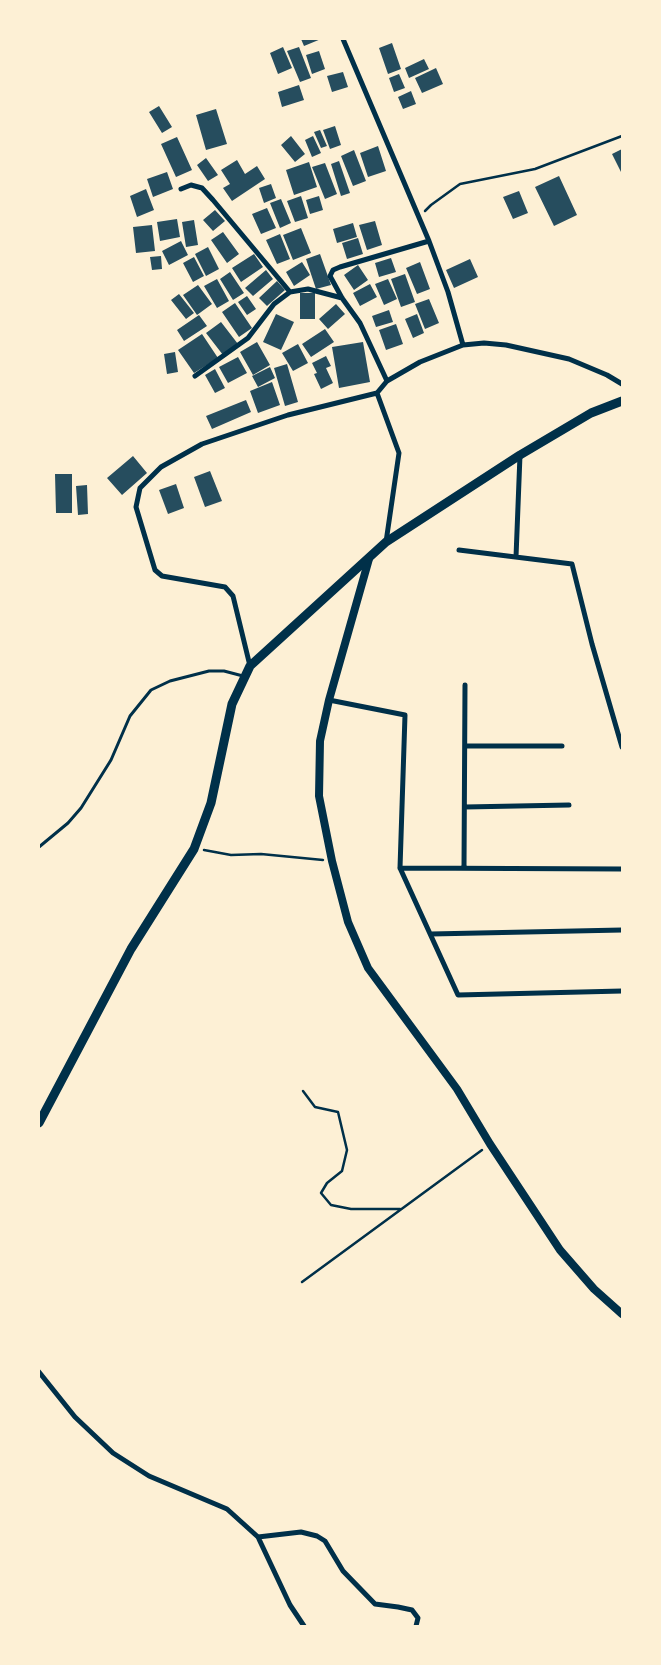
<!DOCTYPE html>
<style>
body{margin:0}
#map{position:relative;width:661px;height:1665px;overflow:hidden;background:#fdf0d5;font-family:Cabin,sans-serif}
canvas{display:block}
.frame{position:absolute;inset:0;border:40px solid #fdf0d5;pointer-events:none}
</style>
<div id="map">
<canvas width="661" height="1665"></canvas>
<div class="frame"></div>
</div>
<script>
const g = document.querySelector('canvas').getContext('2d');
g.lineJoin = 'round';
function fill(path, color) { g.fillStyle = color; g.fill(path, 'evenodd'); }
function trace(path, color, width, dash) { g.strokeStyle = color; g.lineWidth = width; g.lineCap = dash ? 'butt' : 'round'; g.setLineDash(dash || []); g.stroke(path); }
fill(new Path2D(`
 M301,39H321L304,46Z
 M392,43L401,69L388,74L379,48Z
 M283,47L292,68L278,74L270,53Z
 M299,47L311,78L300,82L287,51Z
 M319,51L325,69L312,74L306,55Z
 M424,59L429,69L409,78L405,68Z
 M436,68L443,84L422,93L415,78Z
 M343,72L348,87L332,92L327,76Z
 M399,74L405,88L394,92L389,78Z
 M299,85L304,100L282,107L278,92Z
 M411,91L416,104L403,109L398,97Z
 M159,106L172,127L162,133L149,112Z
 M216,109L227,144L206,150L196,115Z
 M335,126L341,145L330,149L323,130Z
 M320,130L327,146L321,148L314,132Z
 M291,136L305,154L295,162L281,145Z
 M313,136L321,153L312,157L305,140Z
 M177,137L192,170L176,177L161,144Z
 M378,146L386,171L368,177L360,153Z
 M622,149V174L612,154Z
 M354,150L366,181L353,186L341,156Z
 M206,158L218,175L208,181L197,165Z
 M237,160L245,174L257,166L265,179L232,201L223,188L230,184L221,170Z
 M339,161L350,193L341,196L331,164Z
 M309,162L317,187L294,195L286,170Z
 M325,163L337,194L325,199L312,167Z
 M167,172L173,189L153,197L147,179Z
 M559,176L577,215L554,226L535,187Z
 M271,184L276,198L264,203L259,188Z
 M146,189L154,210L137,217L130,196Z
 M519,191L528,213L513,219L503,197Z
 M301,196L308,218L295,222L287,201Z
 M319,196L323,210L310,214L306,200Z
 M281,199L291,223L280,228L270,203Z
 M267,208L276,228L261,234L252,214Z
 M215,210L225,221L213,231L203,220Z
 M177,219L180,237L160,241L157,222Z
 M194,220L198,245L186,247L182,222Z
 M375,221L382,245L367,250L359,225Z
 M353,223L357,237L337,243L333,229Z
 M152,225L155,251L136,253L133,227Z
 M301,228L311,253L293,260L283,235Z
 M223,232L239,254L227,263L211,240Z
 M280,234L290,259L277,264L266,240Z
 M358,238L363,254L347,259L342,243Z
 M181,241L188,255L169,265L162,251Z
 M208,247L219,269L206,276L195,254Z
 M254,254L263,267L241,282L232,268Z
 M320,254L331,285L316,289L306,259Z
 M161,256L162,269L152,270L150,257Z
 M194,257L204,276L193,282L183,263Z
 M391,258L396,272L379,277L375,263Z
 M470,259L478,277L454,288L446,270Z
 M302,262L310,275L294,286L286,272Z
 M420,262L430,289L417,294L406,268Z
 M358,265L368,280L354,290L344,275Z
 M266,270L273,279L253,296L245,288Z
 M230,272L244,293L233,300L220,279Z
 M405,274L415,302L401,307L391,279Z
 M217,279L229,301L217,308L204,286Z
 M388,279L397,299L384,305L375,284Z
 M277,281L285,290L267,306L259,298Z
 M370,284L377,297L360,306L353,293Z
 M198,285L212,304L197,315L183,295Z
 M300,293H315V319H300Z
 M179,294L194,313L186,319L171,300Z
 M247,296L256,309L247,315L238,302Z
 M429,299L439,323L425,329L415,304Z
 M235,303L252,328L239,337L222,312Z
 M336,304L345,314L328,329L319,319Z
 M389,310L393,322L376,327L372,316Z
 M276,314L294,322L281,350L263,342Z
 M417,314L424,333L413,338L405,319Z
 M199,315L207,326L184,341L177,330Z
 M221,322L238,344L223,355L206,333Z
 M396,324L403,344L386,350L379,330Z
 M325,329L334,342L311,357L302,344Z
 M202,334L218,358L194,373L178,350Z
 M257,342L270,365L253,375L240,352Z
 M363,342L370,382L339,388L332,347Z
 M298,344L308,363L293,371L282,353Z
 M175,352L178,372L167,374L164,354Z
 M326,356L331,366L326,368L333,383L321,389L314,374L317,373L312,363Z
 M238,357L247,373L228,383L219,367Z
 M287,364L298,402L285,406L274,368Z
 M270,367L275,378L258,387L252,376Z
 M215,369L225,388L215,393L205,375Z
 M272,382L280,405L258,413L250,391Z
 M246,400L251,412L212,429L206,416Z
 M133,456L147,473L122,495L107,478Z
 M210,471L222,501L205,507L194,477Z
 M55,474H72V513H56Z
 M176,484L184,508L168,514L159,490Z
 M87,485L88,514L78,515L76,486Z`), '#264d5e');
trace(new Path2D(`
 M425,211L431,205L460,184L535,169L622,136
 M204,850L231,855L261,854L323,860
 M303,1091L315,1107L338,1112L347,1150L342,1171L327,1183L321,1193L331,1205L351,1209H400
 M302,1282L482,1150`), '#003049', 2.5);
trace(new Path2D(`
 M39,847L68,823L81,808L111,760L130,716L151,690L170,681L209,671H224L243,676`), '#003049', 3);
trace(new Path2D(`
 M343,39L429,241L448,292L463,345
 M181,189L191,185L202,188L213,200L290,292
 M195,376L248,338L274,304L290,292L308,289L342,298
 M387,381L360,323L342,298L330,276L333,270L340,267L429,241
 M386,542L399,453L377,393L387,381L420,362L463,345L484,343L506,345L569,359L607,375L622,384
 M459,550L572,564L592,644L622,747
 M516,557L520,455
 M250,666L233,596L225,587L162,576L155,570L136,507L140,488L161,467L202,444L288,415L377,393
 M329,700L405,715L400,868L622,869
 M465,746H562
 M465,807L569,805
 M400,868L458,995L622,991
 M464,868L465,685
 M431,934L622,930
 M39,1372L75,1417L113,1453L149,1476L227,1509L258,1537L290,1605L304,1626
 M258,1537L301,1532L317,1536L325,1541L343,1571L375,1604L398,1607L412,1610L418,1618L416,1626`), '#003049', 5);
trace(new Path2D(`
 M369,559L329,700L320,741L319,796L332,861L348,922L368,968L457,1089L490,1144L560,1250L594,1289L622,1314`), '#003049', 8);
trace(new Path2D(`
 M39,1123L131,949L194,849L211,803L232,704L250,666L386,542L520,455L591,413L622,401`), '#003049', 9);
</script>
